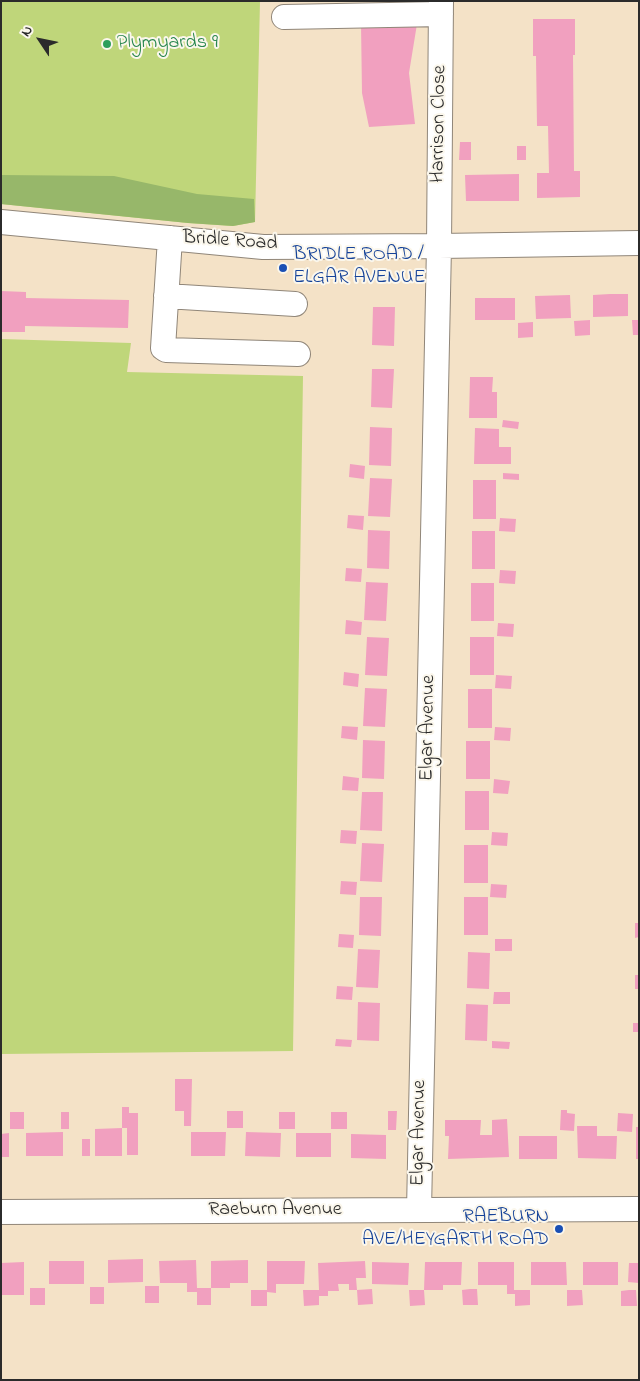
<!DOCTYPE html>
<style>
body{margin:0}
#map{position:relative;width:640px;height:1381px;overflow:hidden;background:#f4e2c7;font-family:"Indie Flower",sans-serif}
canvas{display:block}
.frame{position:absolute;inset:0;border:2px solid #2b2b2b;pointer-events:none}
.north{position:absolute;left:15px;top:15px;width:50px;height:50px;-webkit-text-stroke:4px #fbf7ec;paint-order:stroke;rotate:304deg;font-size:14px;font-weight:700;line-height:20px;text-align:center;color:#2b2b2b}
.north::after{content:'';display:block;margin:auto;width:18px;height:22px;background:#2b2b2b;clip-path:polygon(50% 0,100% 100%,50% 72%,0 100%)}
</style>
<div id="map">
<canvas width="640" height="1381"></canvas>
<div class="frame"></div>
<div class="north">N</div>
</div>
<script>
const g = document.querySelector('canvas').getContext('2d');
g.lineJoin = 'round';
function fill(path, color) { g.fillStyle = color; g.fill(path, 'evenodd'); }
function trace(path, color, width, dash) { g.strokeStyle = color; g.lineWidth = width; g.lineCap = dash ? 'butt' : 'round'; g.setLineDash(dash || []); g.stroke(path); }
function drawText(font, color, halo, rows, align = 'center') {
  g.font = font + ' "Indie Flower",sans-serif'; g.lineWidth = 4; g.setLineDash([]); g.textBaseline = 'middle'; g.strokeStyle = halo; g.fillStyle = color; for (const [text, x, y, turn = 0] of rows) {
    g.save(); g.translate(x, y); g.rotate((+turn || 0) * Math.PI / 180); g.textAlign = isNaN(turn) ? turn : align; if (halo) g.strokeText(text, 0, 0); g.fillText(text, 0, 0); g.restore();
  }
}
fill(new Path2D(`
 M1,1H260L255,222L233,226L188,223L1,204Z
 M1,339L131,343L127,372L303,376L293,1051L1,1054Z`), '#bfd67a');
fill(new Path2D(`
 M1,175L114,176L197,194L254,199L255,222L233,226L188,223L1,204Z`), '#97b76a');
fill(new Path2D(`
 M533,19H575V55H573L574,171H580V197L537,198V173H549L548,126H537L536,56H533Z
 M361,24H417L409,73L415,124L369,127L362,93Z
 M460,142H471V160H459Z
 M517,146H526V160H517Z
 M519,174V201H466L465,175Z
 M1,291L26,292V298L129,300L128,328L25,326V332H1Z
 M610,294H628V316L593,317V295Z
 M570,295L571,318L536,319L535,296Z
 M475,298H515V320H475Z
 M373,307H395L394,346L372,345Z
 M590,320V335L575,336L574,321Z
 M632,320H639V335H633Z
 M533,322V337L518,338V323Z
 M372,369H394L392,408L371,407Z
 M470,377H493L492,392H497V418H469Z
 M503,420L519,422L518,429L502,427Z
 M370,427L392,428L391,466L369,465Z
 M475,428L499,429V447H511V464H474Z
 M350,464L365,466L364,479L349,477Z
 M503,473L519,474V480L503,479Z
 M370,478L392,479L390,517L368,516Z
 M473,480H496V519H473Z
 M348,515L364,516L363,530L347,528Z
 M500,518L516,519L515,532L499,531Z
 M368,530L390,531L389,569L367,568Z
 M472,531H495V569H472Z
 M346,568L362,569L361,582L345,581Z
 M500,570L516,571L515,584L499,583Z
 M366,582L388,583L386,621L364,620Z
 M471,583H494V621H471Z
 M346,620L362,622L361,635L345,634Z
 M498,623L514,624L513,637L497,636Z
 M367,637L389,638L387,676L365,675Z
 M470,637H494V675H470Z
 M344,672L359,674L358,687L343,685Z
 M496,675L512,676L511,689L495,688Z
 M365,688L387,689L385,727L363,726Z
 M468,689H492V728H468Z
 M342,726L358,727L357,740L341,738Z
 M495,727L511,728L510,741L494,740Z
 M363,740L385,741L384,779L362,778Z
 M466,741H490V779H466Z
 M343,776L359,778L358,791L342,790Z
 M494,779L510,781L508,794L493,793Z
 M465,791H489V830H465Z
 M362,792H383L382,831L360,830Z
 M341,830L357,831L356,844L340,843Z
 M492,832L508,833L507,846L491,845Z
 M362,843L384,844L382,882L360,881Z
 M464,845H488V883H464Z
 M341,881L357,882L356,895L340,894Z
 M491,884L507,885L506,898L490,897Z
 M360,897H382L381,936L359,935Z
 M464,897H488V935H464Z
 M635,923H639V937L635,938Z
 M339,934L354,935L353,948L338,947Z
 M495,939H512V951H495Z
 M358,949L380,950L378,988L356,987Z
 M468,952L490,953L489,989L467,988Z
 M635,975H639V989H635Z
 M337,986L353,987L352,1000L336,999Z
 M494,992H510V1004H493Z
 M358,1002L380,1003L379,1041L357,1040Z
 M466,1004L488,1005L487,1041L465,1040Z
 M633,1023H639V1032H633Z
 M336,1039L352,1040L351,1047L335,1046Z
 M492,1041L510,1042L509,1049L492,1048Z
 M175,1079H192L191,1126H184V1111H175Z
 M122,1107H129V1113H138V1155H127V1128H122Z
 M561,1110H567V1113L575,1114L574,1131L560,1130Z
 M227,1111H243V1128H227Z
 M388,1111H397L396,1130H388Z
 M10,1112H24V1129H10Z
 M61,1112H69V1129H61Z
 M279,1112H295V1129H279Z
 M331,1112H347V1129H331Z
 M618,1113L633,1114L632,1132L617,1131Z
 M507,1119L509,1157L448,1159L449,1136H445V1120H481L480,1135H492V1120Z
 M577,1126H597V1136H617L616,1159L578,1158Z
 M636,1127H639V1159H636Z
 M122,1128V1156H95V1129Z
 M63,1132V1156H26V1133Z
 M191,1132H226L225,1156H191Z
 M246,1132L281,1133L280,1157L245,1156Z
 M9,1133V1157H1V1134Z
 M296,1133H331V1157H296Z
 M351,1134L386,1135V1159L351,1158Z
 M519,1136H557V1159H519Z
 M82,1139H90V1156H82Z
 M143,1259V1282L108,1283V1260Z
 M196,1260L197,1288H211V1305H197V1292H187V1283H160L159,1261Z
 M248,1260V1283H230V1288H211V1261Z
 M49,1261H84V1284H49Z
 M267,1261H305L304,1284H276V1293L267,1292V1306H251V1290H267Z
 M365,1261L366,1278H356L357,1290H349V1284H338L339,1291H328V1296H319V1305L304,1306L303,1290H319L318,1263Z
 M24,1262V1295H1V1263Z
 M372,1262L409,1263L408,1285L372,1284Z
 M425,1262H462L461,1285H443V1290H424Z
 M478,1262H514V1290H530V1305L515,1306V1294H507V1285H478Z
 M531,1262H566L567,1285H531Z
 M583,1262H618V1285H583Z
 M629,1263H639V1283L628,1282Z
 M145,1286H159V1303H145Z
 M90,1287H104V1304H90Z
 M30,1288H45V1305H30Z
 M372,1289L373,1304L358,1305L357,1290Z
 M470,1289H477L478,1305H463L462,1290Z
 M409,1290H424L425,1305L410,1306Z
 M567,1290H582L583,1305L567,1306Z
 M629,1290H636L637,1306H621V1291Z`), '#f1a0bf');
const minor = new Path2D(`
 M284,17L441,14
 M1,222L263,247L439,246L639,243
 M170,238L163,348L166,350L298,354
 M166,296L295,304
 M419,1210L439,246L441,1
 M1,1212L639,1209`);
trace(minor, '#908679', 26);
trace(minor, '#fff', 24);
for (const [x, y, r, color] of [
 [107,44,5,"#2e9e5b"],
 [283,268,5,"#1a4fb4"],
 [559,1229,5,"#1a4fb4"]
]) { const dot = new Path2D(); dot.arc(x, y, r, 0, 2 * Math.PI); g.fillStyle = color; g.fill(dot); trace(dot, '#fbf7ec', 2); }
drawText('20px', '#27864d', '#fbf7ec', [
 ["Plymyards 9",117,44]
], 'left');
drawText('20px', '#2b2b2b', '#fbf7ec', [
 ["Harrison Close",440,124,-89],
 ["Bridle Road",230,242,4],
 ["Elgar Avenue",429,728,-89],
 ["Elgar Avenue",420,1133,-89],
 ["Raeburn Avenue",275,1211]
]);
drawText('20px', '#164399', '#fbf7ec', [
 ["BRIDLE ROAD /",293,256],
 ["ELGAR AVENUE",293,279],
 ["RAEBURN",549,1218,"right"],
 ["AVE/HEYGARTH ROAD",549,1241,"right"]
], 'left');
</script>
